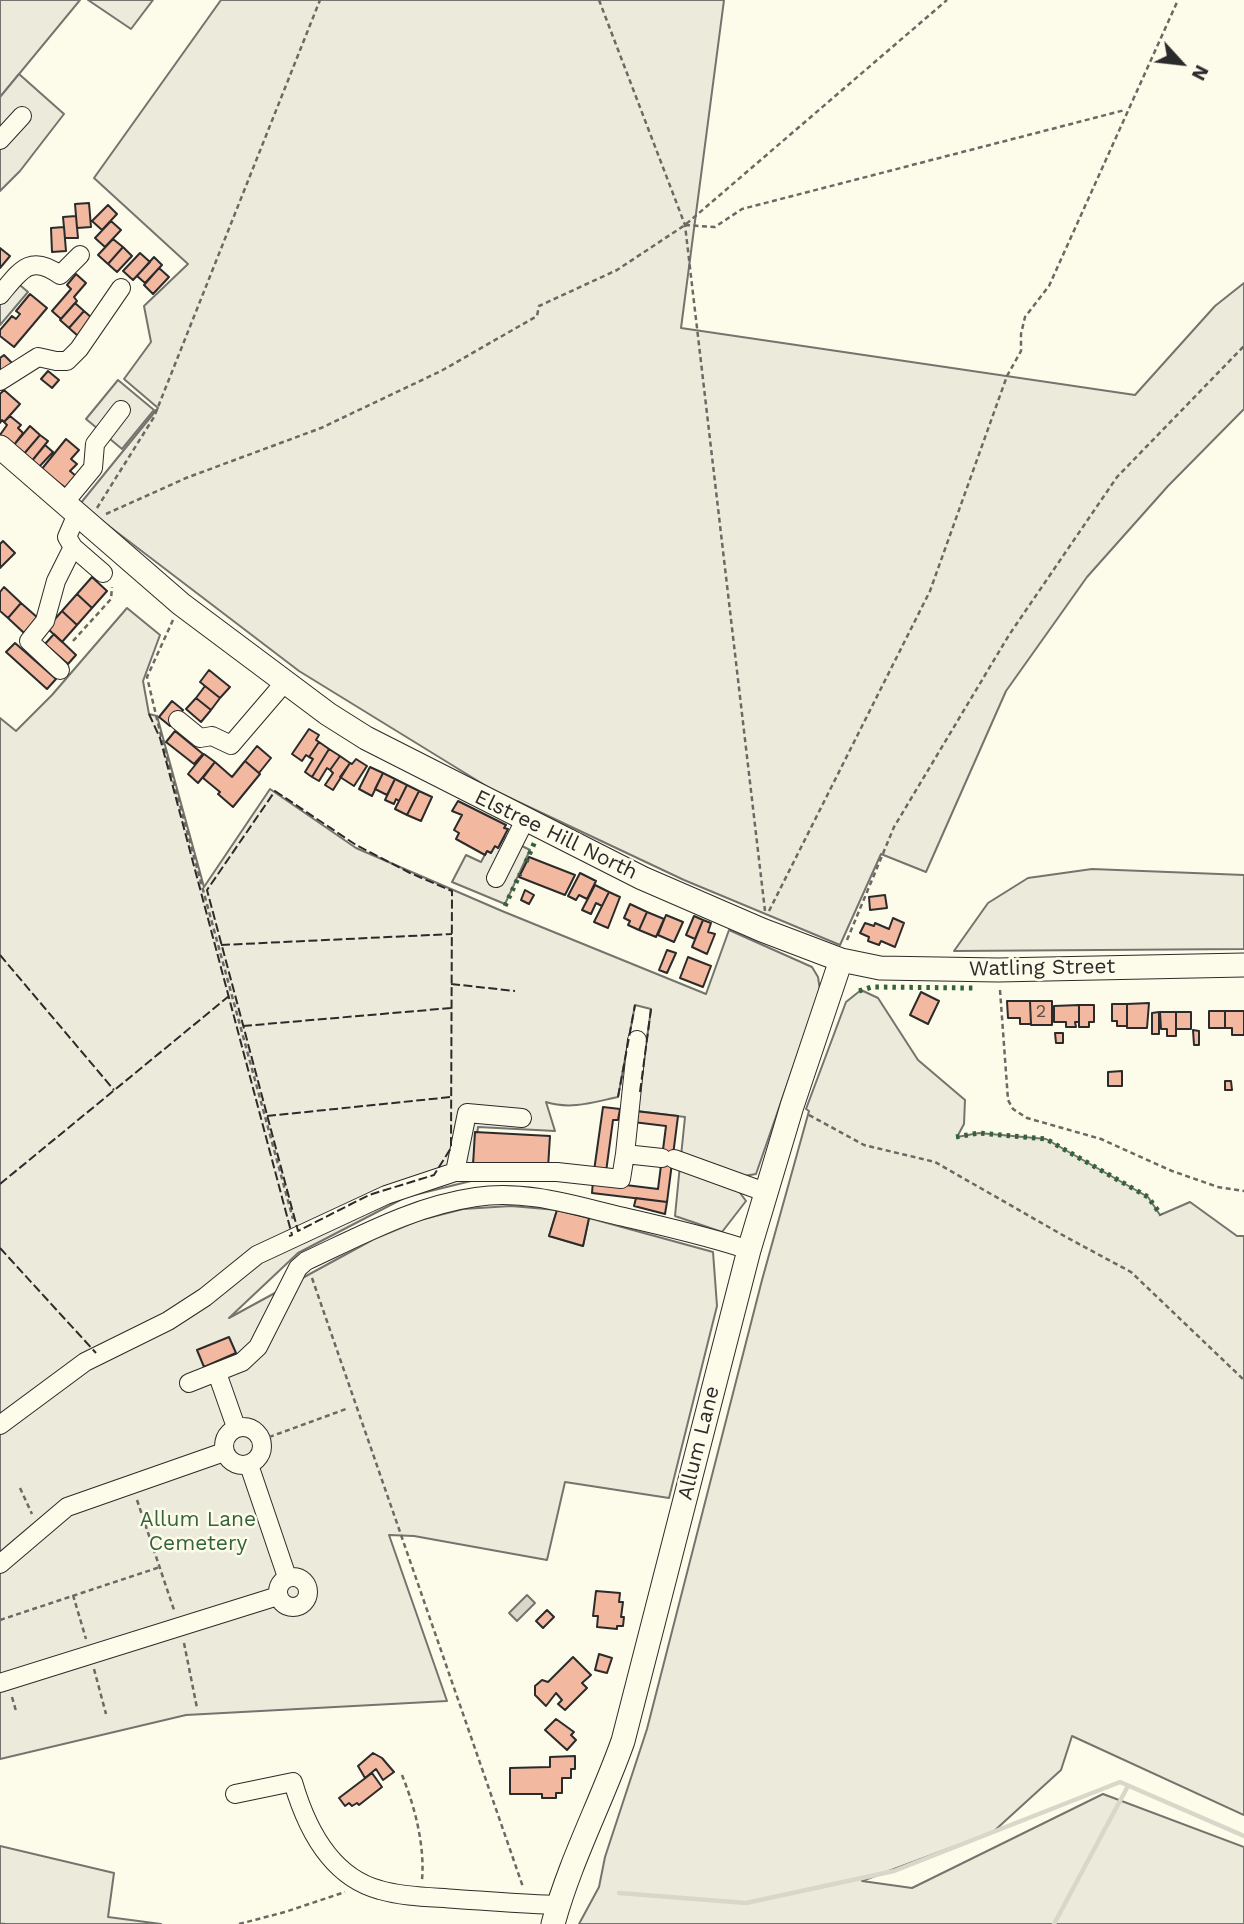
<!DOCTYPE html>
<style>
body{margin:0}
#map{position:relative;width:1244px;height:1924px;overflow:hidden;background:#fdfbea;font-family:"Work Sans",sans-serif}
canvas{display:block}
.north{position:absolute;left:1146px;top:28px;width:70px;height:70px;-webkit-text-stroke:5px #fdfbea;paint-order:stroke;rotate:117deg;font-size:19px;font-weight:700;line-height:28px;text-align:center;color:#2b2b2b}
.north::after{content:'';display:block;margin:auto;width:24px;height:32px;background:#2b2b2b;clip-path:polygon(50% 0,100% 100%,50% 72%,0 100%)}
</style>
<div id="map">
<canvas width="1244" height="1924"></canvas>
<div class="north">N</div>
</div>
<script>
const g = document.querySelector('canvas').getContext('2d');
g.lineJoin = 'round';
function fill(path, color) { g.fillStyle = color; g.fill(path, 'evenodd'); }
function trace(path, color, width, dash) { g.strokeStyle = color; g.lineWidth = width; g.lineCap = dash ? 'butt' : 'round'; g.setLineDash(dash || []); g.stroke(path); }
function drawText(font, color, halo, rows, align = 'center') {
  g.font = font + ' "Work Sans",sans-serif'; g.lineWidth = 5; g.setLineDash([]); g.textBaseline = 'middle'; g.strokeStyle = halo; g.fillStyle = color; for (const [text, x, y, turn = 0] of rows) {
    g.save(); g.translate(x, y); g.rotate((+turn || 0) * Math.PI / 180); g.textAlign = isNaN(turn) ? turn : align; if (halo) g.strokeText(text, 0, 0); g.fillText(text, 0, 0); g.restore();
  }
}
const green = new Path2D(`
 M0,0H80L0,97Z
 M88,0H153L131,29Z
 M221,0H724L681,328L1135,395L1215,306L1244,283V409L1168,486L1087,577L1006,691L926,872L881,854L840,945L684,880L491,789L299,671L80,504L158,408L124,379L151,342L144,306L188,264L94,178Z
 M127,608L160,635L143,681L149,714L157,716L204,887L270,789L356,848L502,911L706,994L729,930L812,967L818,977L820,990L756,1174L738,1177L681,1156L685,1117L637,1111L651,1009L635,1005L618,1097C594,1102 571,1110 546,1102L555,1131L478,1127L471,1181L406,1197L298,1253L229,1318L374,1239L420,1220L463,1209L511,1206L557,1210L549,1236L583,1246L589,1218L713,1252L717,1306L669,1498L565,1482L547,1560L414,1536L389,1535L447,1701L186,1715L0,1759V718L16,731L52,695Z
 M1092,869L1244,875V949L954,951L988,903L1028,878Z
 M861,990L878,998L918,1060L965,1100L964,1124L957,1137L979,1133L1046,1139L1148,1197L1160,1215L1190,1202L1237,1236H1244V1815L1072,1736L1061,1770L993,1832L862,1881L912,1888L1103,1794L1244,1847V1924H579L599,1887L605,1857L647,1729L762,1280L809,1111L806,1109L846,1002Z
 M680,1165L735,1186L746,1201L722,1232L675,1216Z
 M0,1846L114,1873L108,1917L161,1924H0Z`);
fill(green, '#ecebdb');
trace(green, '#74746e', 2);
const parking = new Path2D(`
 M19,74L64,114L20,171L0,191V97Z
 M7,274L28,292L0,325V283Z
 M118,380L154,410L122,449L86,419Z
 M504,837L530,850L505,904L452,882L466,855L481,862L487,851L495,846L498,848Z`);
fill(parking, '#eceadb');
trace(parking, '#74746e', 2);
const water = new Path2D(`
 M527,1595L535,1603L517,1621L509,1613Z`);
fill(water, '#d8d7c9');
trace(water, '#74746e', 2);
trace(new Path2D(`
 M619,1893L746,1903L894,1871L1120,1782L1244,1836
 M1054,1924L1128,1786`), '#d8d7c9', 4.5);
const building = new Path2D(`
 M89,203L91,227L77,228L75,204Z
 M108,205L117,214L102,230L92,221Z
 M76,216L78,238H65L63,217Z
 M111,221L121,230L105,247L95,238Z
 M64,227L66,251L52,252L51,228Z
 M113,239L123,247L108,264L98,255Z
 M123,247L132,256L117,272L108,264Z
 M0,248L10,256L0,268Z
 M140,253L150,262L133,280L123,271Z
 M154,257L162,265L145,283L137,276Z
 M159,268L169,277L153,294L144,285Z
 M76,274L86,283L74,297L77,301L61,319L52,311L71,289L67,285Z
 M30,294L47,308L14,347L0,336V330L12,316L16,319L20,314L16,311Z
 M75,303L84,311L69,328L60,320Z
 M84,311L93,319L78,336L69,328Z
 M4,355L12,363L3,372L0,369V358Z
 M48,371L59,380L52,388L41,379Z
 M4,390L20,404L4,422L2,420L0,423V394Z
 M10,416L21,425L18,428L23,433L13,446L0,435L7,425L4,422Z
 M30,426L40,435L23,455L13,446Z
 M40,435L48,441L31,462L23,455Z
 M66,439L79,450L71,459L77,464L70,471L76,476L66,488L41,470Z
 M45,445L53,452L38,468L31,462Z
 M3,541L15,553L0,568V544Z
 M92,577L107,591L92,608L77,594Z
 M4,587L21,603L8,618L0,611V592Z
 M77,594L92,608L77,625L62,611Z
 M21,603L38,618L24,633L8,618Z
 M62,611L77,625L62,642L47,628Z
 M54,634L76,655L68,664L45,644Z
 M15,643L56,679L47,689L6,652Z
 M209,670L230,687L220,698L200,682Z
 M205,686L220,698L211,710L196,698Z
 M196,698L211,710L201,722L186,709Z
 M172,701L183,710L170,726L159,717Z
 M309,729L319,735L316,740L319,742L309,757L306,755L302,761L292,754Z
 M175,731L203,754L194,764L166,742Z
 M319,742L329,749L312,777L305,772L313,759L309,757Z
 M257,746L271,758L259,773L245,761Z
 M329,749L340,756L330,770L327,768L319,781L312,777Z
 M204,754L215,762L198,783L188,774Z
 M340,756L350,763L333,790L325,785L333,773L330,770Z
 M356,759L367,766L354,786L340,777L350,763L352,764Z
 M245,761L260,774L233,807L218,794L220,792L203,778L215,762L232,777Z
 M370,767L383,773L372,796L359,789Z
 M383,773L395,779L387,795L375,789Z
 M395,779L407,785L399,801L396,799L394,804L385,800Z
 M407,785L419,791L407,815L395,809Z
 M419,791L432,797L421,821L407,815Z
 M458,801L506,825L504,828L508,829L498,848L495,846L491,853L487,851L485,855L456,839L459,833L454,830L462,815L452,811Z
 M529,857L575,875L565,895L519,877Z
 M580,873L596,881L587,899L579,895L576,900L568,896Z
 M595,885L609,892L602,906L596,903L591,914L582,910Z
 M525,890L534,895L529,904L521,900Z
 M609,892L620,897L608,928L594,922Z
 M885,895L887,908L870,910L869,897Z
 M630,904L647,912L639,930L628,925L630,921L624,918Z
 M647,912L664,919L656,937L639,930Z
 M666,915L683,922L674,942L658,935Z
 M694,916L703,920L695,939L686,935Z
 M893,918L904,923L895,947L881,941L879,945L868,941L869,937L860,933L865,923L874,926L875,923L889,929Z
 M703,920L711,923L708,932L715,934L707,954L692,947Z
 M667,950L676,953L667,973L659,970Z
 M688,957L711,966L703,987L680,978Z
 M921,992L939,1001L928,1024L910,1015Z
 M1007,1001H1030L1031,1024H1020V1018H1008Z
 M1030,1001H1052V1025H1031Z
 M1149,1003L1147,1028H1127V1004Z
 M1112,1004H1127V1026H1117V1021H1112Z
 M1079,1005H1094V1022H1089V1027H1079Z
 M1079,1005V1022H1075L1076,1027H1066V1022H1054V1006Z
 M1209,1011H1225V1028H1209Z
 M1225,1011H1244V1035H1232V1028H1225Z
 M1159,1012V1034H1152V1013Z
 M1160,1012H1176V1036H1167V1029H1161Z
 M1176,1012H1191V1029H1176Z
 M1193,1030L1199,1031V1045H1194Z
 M1055,1033H1063V1043H1056Z
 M1122,1071V1086H1108V1072Z
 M1225,1081H1231L1232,1090H1225Z
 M603,1107L620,1109L618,1120H613L606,1172L594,1171Z
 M635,1111L678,1116L667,1202L592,1193L593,1181L658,1189L666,1126L633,1122Z
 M475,1132L550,1136L548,1168L473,1165Z
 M636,1198L667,1202L665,1214L634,1206Z
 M557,1210L589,1218L583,1246L549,1236Z
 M229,1337L236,1353L204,1367L197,1350Z
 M596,1591L620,1593L619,1602H623L621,1617H624L623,1626H617V1629L597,1627L598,1616H593Z
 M547,1610L554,1617L543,1628L536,1621Z
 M599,1654L612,1658L607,1673L595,1670Z
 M573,1657L591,1675L582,1683L587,1688L565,1710L558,1704L562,1700L556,1693L546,1706L535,1695V1686L542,1680L548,1682Z
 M556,1719L574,1732L571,1735L576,1740L567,1750L545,1730Z
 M373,1753L382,1758L394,1772L383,1780L376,1769L365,1778L358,1766Z
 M575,1756V1769H571V1778H562V1793H556V1798H542V1794H510V1768L550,1767V1757Z
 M372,1773L382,1787L359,1805L357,1803L352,1806L349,1803L345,1806L339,1798Z`);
fill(building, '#f2b8a0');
trace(building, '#2b2b2b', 2);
const minor = new Path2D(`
 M0,140L22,116
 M0,295C20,271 30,253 60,275L80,255
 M0,381L38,357L56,361H67L79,349L121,288
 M64,503L93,468L95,444L121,410
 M77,514L67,537L73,547L103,573
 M60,670L29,641L45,621L56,581L73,547
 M178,720L200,738L212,736L231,745L285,682
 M496,878L525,820
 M637,1040L625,1154L662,1158
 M674,1159L765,1192
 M455,1172L467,1113L522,1118
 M217,1373L236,1427
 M189,1383L242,1362L258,1347L298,1268L306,1261C362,1235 414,1206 476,1197C526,1189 576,1206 624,1217C666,1227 708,1236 749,1250
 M0,1425L85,1362L168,1321L205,1297L257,1255L386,1195L455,1172H557L621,1179L625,1154
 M224 1446a19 19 0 1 1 38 0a19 19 0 1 1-38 0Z
 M249,1465L287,1577
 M0,1564L67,1507L224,1452
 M278 1592a15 15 0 1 1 30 0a15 15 0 1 1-30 0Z
 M0,1683L278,1596
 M235,1794L293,1782C306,1827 331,1877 380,1890C404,1897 431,1897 456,1899C490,1901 524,1904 558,1905`);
const major = new Path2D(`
 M0,447L181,604L328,714L366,738L642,878L762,930L841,960L880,968L998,970L1244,965
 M553,1924C570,1861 601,1803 623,1741L749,1250L792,1106L841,960`);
trace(minor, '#2b2b2b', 20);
trace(major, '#2b2b2b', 25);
trace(new Path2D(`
 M599,0L685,225L765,911
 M685,225L715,227L742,209L1125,110
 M97,508L154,417L320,0
 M106,514L186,478L321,428L441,371L537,316L539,306L617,270L685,225L947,0
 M173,620L147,677L161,736L293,1219
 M73,641L111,599L112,587
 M769,911L930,591L1007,376L1021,351V334L1025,317L1049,286L1178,0
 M847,940L894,827L1009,635L1117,477L1244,346
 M1000,990L1008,1100L1013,1109L1027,1118L1101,1139L1172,1171L1218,1187L1244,1191
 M809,1115L864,1145L935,1162L1066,1237L1131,1272L1244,1380
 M312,1278L523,1887
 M261,1440L346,1409
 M20,1488L32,1514
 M137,1500L174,1610
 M73,1595L86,1639
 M0,1620L160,1567
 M184,1643L197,1708
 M94,1669L106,1714
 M12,1697L16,1711
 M402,1775C415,1807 425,1846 422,1880
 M0,1924H8
 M239,1924L285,1912L345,1892`), '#6a6964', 2.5, [5, 3.5]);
trace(minor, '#fdfbea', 18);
trace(major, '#fdfbea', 23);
trace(new Path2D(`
 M526,862L536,839
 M505,906L520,874
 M859,991L872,987L973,988
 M956,1137L979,1133L1046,1139L1148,1197L1161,1215`), '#34623c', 5, [3.5, 5]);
trace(new Path2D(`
 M149,714L160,738L292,1235L289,1236
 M275,791L356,845L410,873L452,891L451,1148L434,1175L369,1195L298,1231L207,890Z
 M221,945L452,934
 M0,955L114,1090
 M451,984L515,991
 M243,1026L451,1008
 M640,1092L651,1009
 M618,1097L635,1005
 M267,1116L451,1097
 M0,1184L229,996
 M0,1248L96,1353`), '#2b2b2b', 2, [9, 3.5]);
drawText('18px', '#5d4e48', null, [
 ["2",1041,1012]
]);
drawText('21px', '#2b2b2b', '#fdfbea', [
 ["Elstree Hill North",556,835,26],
 ["Watling Street",1042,968,-1],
 ["Allum Lane",699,1443,-76]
]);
drawText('21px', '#34623c', '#fdfbea', [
 ["Allum Lane",198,1520],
 ["Cemetery",198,1544]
]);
</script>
